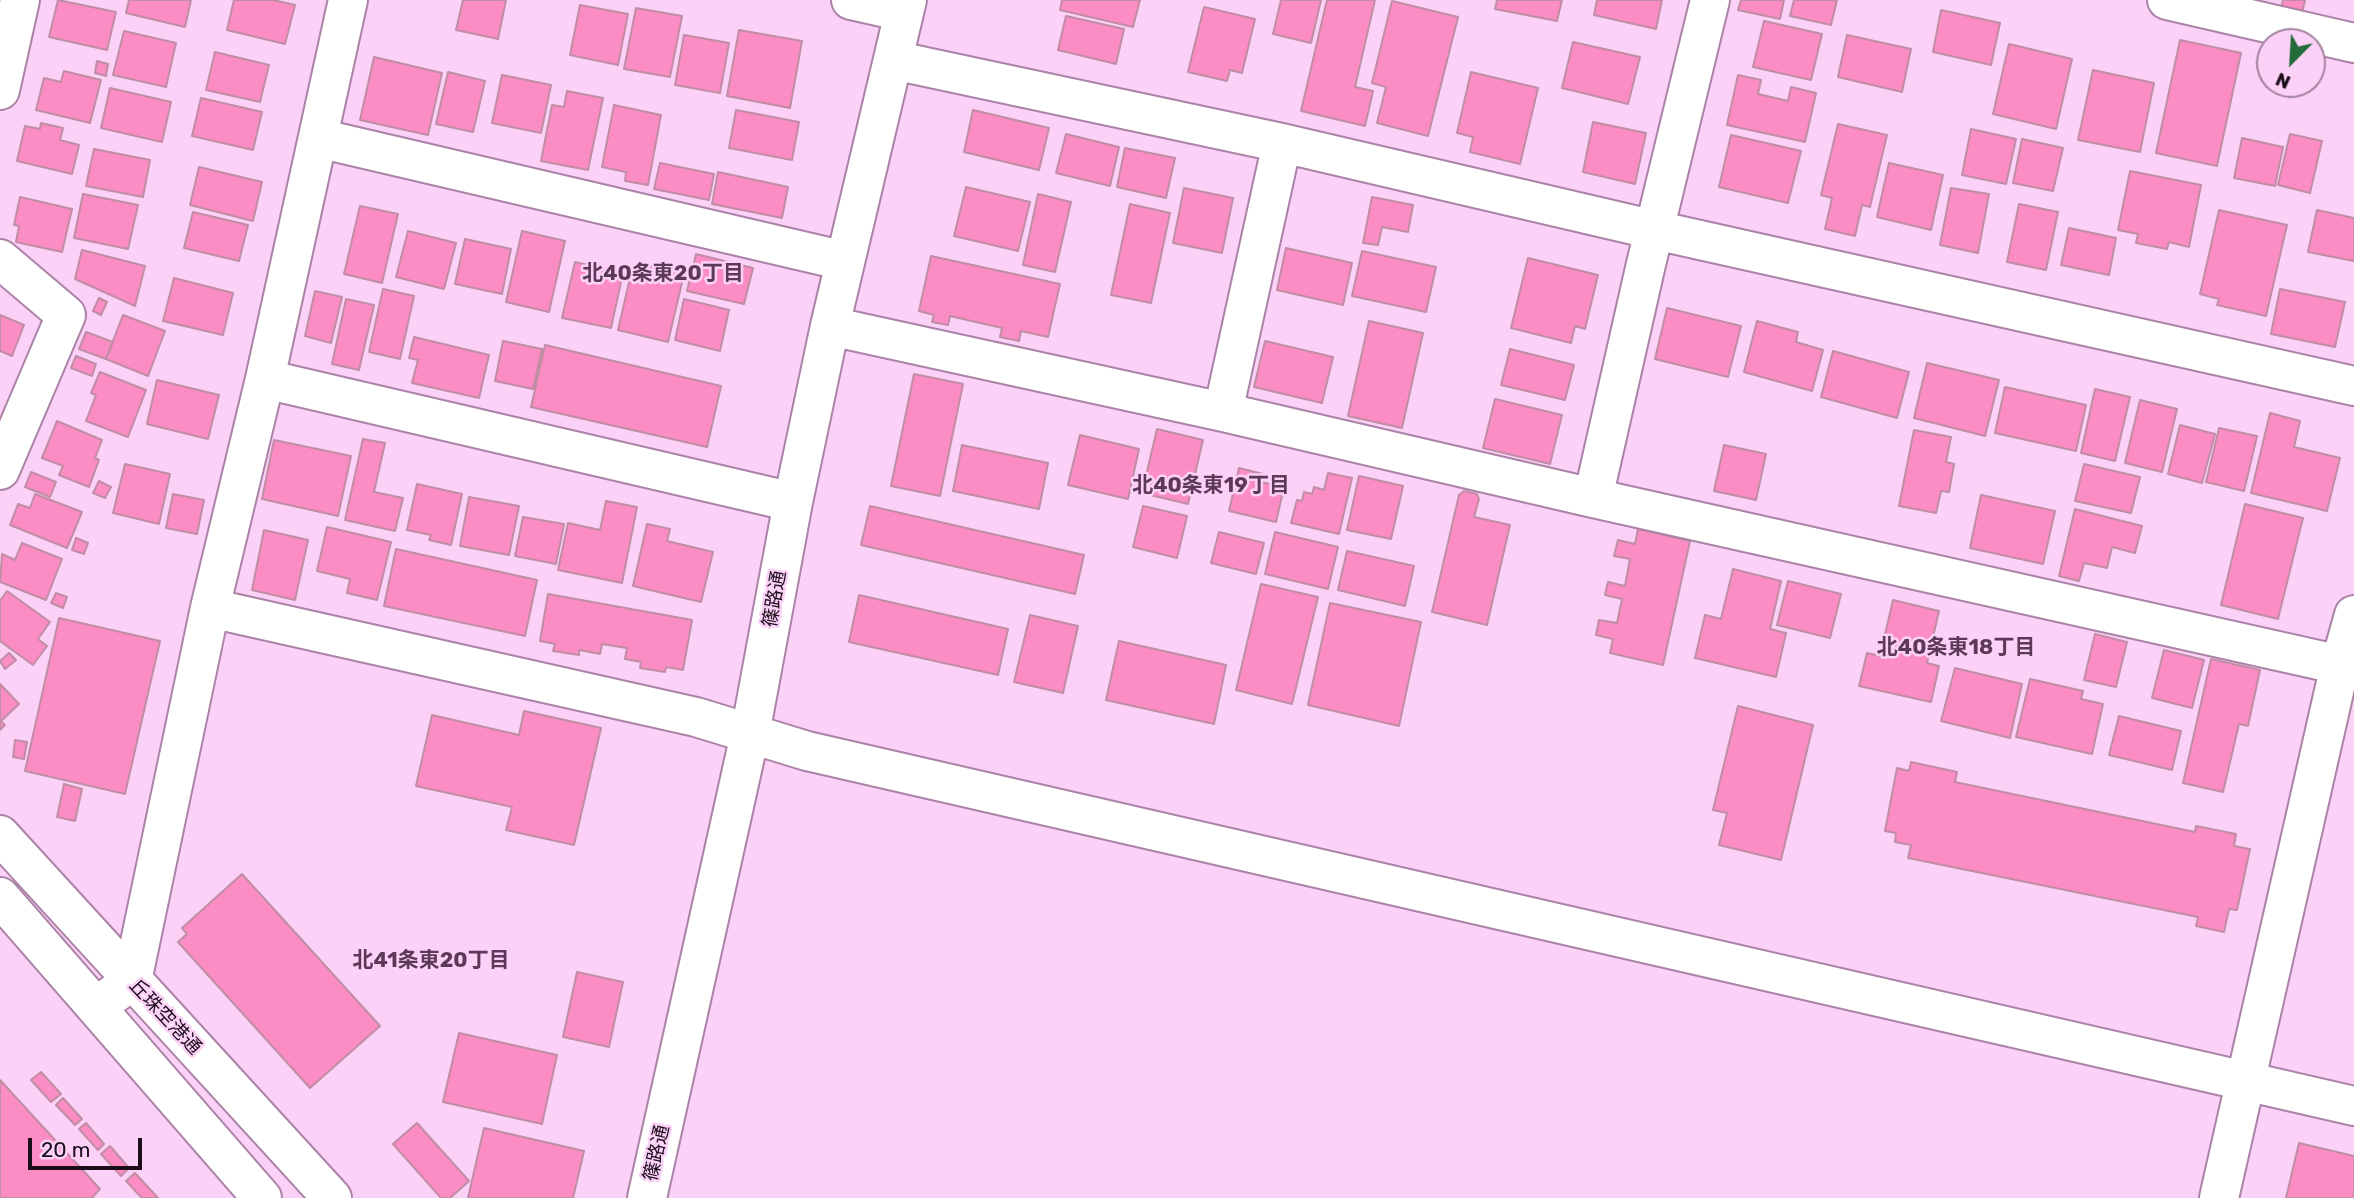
<!DOCTYPE html>
<meta charset="utf-8">
<style>
body{margin:0}
#map{position:relative;width:2354px;height:1198px;overflow:hidden;background:#fcd1f8;font-family:Rubik,sans-serif}
canvas{display:block}
.north{position:absolute;left:2256px;top:28px;width:70px;height:70px;box-sizing:border-box;background:#fcd1f8;border:2px solid #a2839f;border-radius:50%;rotate:204deg;font-size:19px;font-weight:700;line-height:28px;text-align:center;color:#1b0d1a}
.north::after{content:'';display:block;margin:auto;width:24px;height:32px;background:#236c39;clip-path:polygon(50% 0,100% 100%,50% 72%,0 100%)}
.scale{position:absolute;left:28px;top:1138px;width:114px;height:32px;box-sizing:border-box;border:4px solid #1b0d1a;border-top:0;padding-left:9px;font-size:21px;line-height:24px;white-space:nowrap;color:#1b0d1a;-webkit-text-stroke:5px #fcd1f8;paint-order:stroke}
</style>
<div id="map">
<canvas width="2354" height="1198"></canvas>
<div class="north">N</div>
<div class="scale">20 m</div>
</div>
<script>
const g = document.querySelector('canvas').getContext('2d');
g.lineJoin = 'round';
function fill(path, color) { g.fillStyle = color; g.fill(path, 'evenodd'); }
function trace(path, color, width, dash) { g.strokeStyle = color; g.lineWidth = width; g.lineCap = dash ? 'butt' : 'round'; g.setLineDash(dash || []); g.stroke(path); }
function drawText(font, color, halo, rows, align = 'center') {
  g.font = font + ' Rubik,"Noto Sans JP",sans-serif'; g.lineWidth = 5; g.setLineDash([]); g.textBaseline = 'middle'; g.strokeStyle = halo; g.fillStyle = color; for (const [text, x, y, turn = 0] of rows) {
    g.save(); g.translate(x, y); g.rotate((+turn || 0) * Math.PI / 180); g.textAlign = isNaN(turn) ? turn : align; if (halo) g.strokeText(text, 0, 0); g.fillText(text, 0, 0); g.restore();
  }
}
const building = new Path2D(`
 M58,0L116,12L107,50L49,37Z
 M129,0H191L185,27L126,13Z
 M234,0H273L295,5L285,44L227,30Z
 M463,0H506L498,39L456,30Z
 M1062,0H1140L1133,27L1060,10Z
 M1281,0H1321L1311,43L1273,34Z
 M1327,0H1375L1355,87L1373,91L1365,126L1301,111Z
 M1497,0H1562L1557,21L1495,9Z
 M1597,0H1662L1656,29L1594,15Z
 M1741,0H1784L1780,19L1738,10Z
 M1794,0H1837L1831,25L1790,16Z
 M2283,0H2305L2302,13L2281,8Z
 M1392,1L1458,17L1428,136L1377,123L1386,87L1372,83Z
 M580,5L628,14L618,65L570,55Z
 M1204,7L1255,19L1242,73L1230,70L1227,81L1188,72Z
 M636,8L682,16L670,77L624,69Z
 M1941,10L2000,23L1991,65L1933,52Z
 M1066,16L1124,29L1116,64L1058,50Z
 M1764,21L1822,34L1811,80L1753,67Z
 M739,30L802,41L790,108L727,96Z
 M124,31L176,43L166,87L113,75Z
 M684,35L729,43L720,93L675,85Z
 M1847,35L1911,49L1902,92L1838,77Z
 M2180,40L2241,53L2217,166L2156,153Z
 M1573,42L1640,57L1628,104L1562,88Z
 M2009,44L2072,59L2056,129L1993,114Z
 M215,52L269,65L260,102L206,90Z
 M374,57L442,73L428,135L360,120Z
 M97,61L108,64L106,76L95,73Z
 M2093,70L2154,83L2140,152L2078,140Z
 M64,71L101,80L90,123L36,110L44,78L61,82Z
 M448,72L485,81L473,132L436,124Z
 M1471,72L1538,88L1520,164L1470,152L1473,137L1457,133Z
 M502,75L551,85L541,133L492,123Z
 M1738,75L1761,80L1758,94L1788,101L1791,87L1816,93L1805,142L1727,125Z
 M110,88L171,102L162,142L101,128Z
 M567,91L603,98L588,170L541,161L552,105L564,107Z
 M201,98L262,112L253,150L192,136Z
 M614,105L661,115L648,185L625,181L626,172L602,167Z
 M736,110L799,122L792,160L729,148Z
 M973,110L1049,128L1039,170L964,152Z
 M1593,122L1646,133L1635,184L1583,172Z
 M41,123L63,128L60,140L79,145L72,174L17,161L25,126L40,129Z
 M1838,124L1887,135L1870,207L1862,205L1855,236L1825,229L1832,198L1821,195Z
 M1971,129L2016,139L2006,184L1962,175Z
 M1066,134L1119,147L1110,186L1056,173Z
 M2290,134L2322,141L2310,193L2278,185Z
 M1731,135L1801,151L1788,203L1719,187Z
 M2242,138L2283,147L2275,186L2234,178Z
 M2022,139L2063,148L2053,191L2013,183Z
 M1125,148L1175,158L1166,198L1117,187Z
 M94,149L150,160L143,197L86,186Z
 M660,163L714,174L709,200L654,189Z
 M1889,163L1943,175L1931,230L1877,217Z
 M199,167L262,182L253,221L190,205Z
 M2130,171L2201,185L2189,247L2169,242L2167,249L2136,243L2138,234L2118,230Z
 M718,172L788,187L782,218L712,204Z
 M966,187L1030,202L1018,251L954,236Z
 M1184,188L1233,198L1222,253L1173,243Z
 M1951,188L1989,194L1978,253L1940,245Z
 M83,194L138,205L128,249L74,238Z
 M1038,194L1071,202L1055,272L1023,265Z
 M20,197L72,209L62,252L16,242L19,226L14,225Z
 M1372,197L1413,205L1408,232L1382,227L1378,245L1363,243Z
 M1130,204L1170,213L1151,303L1111,295Z
 M2019,204L2058,212L2046,270L2007,262Z
 M360,206L398,214L382,283L344,274Z
 M2219,210L2287,225L2266,316L2217,305L2219,299L2200,294Z
 M2317,210L2354,218V261L2308,252Z
 M193,212L248,225L239,261L184,248Z
 M2069,228L2116,238L2109,275L2061,265Z
 M408,231L456,243L444,289L396,277Z
 M522,231L565,241L549,312L506,302Z
 M465,239L511,249L502,294L455,284Z
 M1286,248L1352,263L1343,305L1277,290Z
 M82,250L145,266L135,306L75,279Z
 M1362,251L1436,267L1426,312L1352,296Z
 M696,254L753,268L744,304L687,291Z
 M931,256L1060,284L1048,337L1021,331L1019,341L1000,337L1002,328L950,316L948,325L932,322L934,315L919,311Z
 M1528,258L1598,275L1585,329L1575,326L1571,343L1511,328Z
 M575,262L623,273L611,328L562,318Z
 M642,264L684,274L668,342L618,330L630,278L638,280Z
 M174,278L233,293L223,335L163,321Z
 M383,289L414,296L400,359L369,352Z
 M2280,289L2345,302L2335,347L2271,334Z
 M315,291L342,297L331,343L305,336Z
 M99,298L107,302L101,315L93,311Z
 M346,299L374,305L359,370L332,364Z
 M684,299L729,310L720,351L675,340Z
 M1667,308L1741,326L1728,377L1655,359Z
 M0,315L24,325L12,356L0,351Z
 M123,315L165,331L148,376L106,359Z
 M1369,321L1423,333L1402,428L1348,416Z
 M1757,321L1798,332L1796,342L1823,350L1812,391L1744,372Z
 M86,332L113,342L106,359L79,349Z
 M414,337L489,355L479,398L412,383L418,360L409,358Z
 M503,341L542,349L533,389L495,381Z
 M1265,341L1333,357L1322,403L1254,387Z
 M545,345L721,386L707,447L531,407Z
 M1510,349L1574,365L1565,400L1501,385Z
 M1833,351L1909,372L1897,418L1821,397Z
 M76,356L96,364L92,376L71,368Z
 M1927,363L1999,380L1985,436L1914,418Z
 M100,372L146,390L128,437L86,421L96,395L91,393Z
 M914,374L963,384L940,496L891,486Z
 M157,380L219,395L208,439L147,424Z
 M2005,387L2086,405L2076,451L1995,433Z
 M2095,389L2130,397L2115,461L2081,453Z
 M1495,399L1562,415L1550,464L1483,448Z
 M2140,400L2177,409L2162,472L2125,463Z
 M2270,413L2300,421L2294,447L2340,458L2327,511L2251,493Z
 M57,421L102,440L95,458L99,460L89,487L59,475L63,466L42,458Z
 M2180,425L2215,434L2202,483L2168,474Z
 M2219,428L2257,436L2244,491L2206,482Z
 M1157,429L1203,440L1188,504L1142,493Z
 M1914,430L1951,437L1946,462L1954,464L1949,492L1941,491L1936,513L1899,506Z
 M1080,435L1139,449L1128,499L1068,485Z
 M363,439L385,443L374,492L403,498L395,531L345,520Z
 M274,440L351,456L338,516L262,499Z
 M962,445L1048,463L1039,509L953,491Z
 M1724,445L1766,454L1756,500L1714,491Z
 M125,464L170,474L159,524L113,513Z
 M2084,464L2140,477L2131,513L2075,501Z
 M1239,468L1263,474L1261,482L1284,487L1276,522L1229,511Z
 M31,472L56,482L50,497L25,487Z
 M1328,473L1352,478L1339,534L1291,523L1297,500L1302,501L1304,492L1312,494L1314,487L1324,490Z
 M1359,476L1403,486L1391,539L1347,530Z
 M99,481L111,487L105,498L93,493Z
 M417,484L462,494L451,545L429,540L431,535L407,530Z
 M1464,491L1477,494L1479,499L1474,517L1510,525L1487,625L1432,612L1459,495Z
 M35,494L82,512L67,548L10,525L18,504L30,508Z
 M173,494L204,500L197,534L166,528Z
 M1981,495L2055,511L2043,564L1970,548Z
 M469,497L519,506L509,555L460,546Z
 M606,501L637,507L622,583L558,570L568,523L600,530Z
 M2245,504L2303,518L2278,619L2221,605Z
 M870,506L1084,555L1075,594L861,545Z
 M1143,506L1187,516L1177,558L1133,547Z
 M2075,509L2142,526L2135,553L2112,547L2107,568L2084,563L2079,581L2059,576Z
 M523,517L564,524L556,564L515,556Z
 M647,524L670,529L667,541L713,552L701,602L633,586Z
 M327,527L391,542L377,600L347,593L350,579L317,571Z
 M1638,529L1690,541L1663,665L1610,653L1613,639L1596,635L1599,620L1617,623L1622,599L1605,595L1608,582L1625,586L1630,559L1614,556L1618,540L1635,544Z
 M264,530L308,540L295,600L252,590Z
 M1219,532L1264,543L1256,574L1211,563Z
 M1275,532L1338,547L1328,589L1265,574Z
 M76,538L88,543L84,554L72,550Z
 M22,543L62,559L46,600L0,582L2,554L15,560Z
 M396,549L537,580L525,636L384,606Z
 M1347,551L1414,566L1405,606L1338,590Z
 M1733,569L1781,581L1770,629L1786,633L1776,677L1695,658L1705,615L1721,619Z
 M1788,581L1841,594L1830,638L1777,625Z
 M1261,584L1318,597L1292,704L1236,690Z
 M7,591L50,622L38,639L47,646L33,665L0,641V601Z
 M56,593L67,597L63,608L51,603Z
 M548,594L692,620L683,670L666,667L665,672L640,668L641,662L625,659L627,648L602,644L600,654L579,650V655L553,651L555,644L540,641Z
 M859,595L1008,629L998,675L849,642Z
 M1893,600L1939,611L1927,663L1939,666L1931,702L1859,686L1867,653L1880,656Z
 M1330,603L1421,622L1399,726L1308,705Z
 M1030,615L1078,626L1063,693L1014,682Z
 M59,618L160,641L125,794L25,771Z
 M2095,634L2127,642L2116,687L2084,680Z
 M1119,641L1226,665L1214,724L1106,700Z
 M2164,650L2204,660L2192,708L2152,698Z
 M9,653L16,660L5,669L0,661Z
 M2211,659L2260,670L2248,726L2239,724L2223,792L2183,783Z
 M1955,668L2022,684L2010,738L1941,721Z
 M2030,679L2083,691L2081,699L2103,704L2092,754L2016,737Z
 M0,684L19,704L1,721L5,725L0,730Z
 M1738,706L1813,725L1781,860L1719,845L1727,813L1713,810Z
 M524,711L601,728L574,845L506,830L512,807L416,786L432,715L519,735Z
 M2119,716L2181,731L2172,770L2109,755Z
 M15,740L27,742L24,759L13,757Z
 M1911,762L1957,772L1955,782L2195,832L2196,826L2236,834L2234,846L2250,849L2237,910L2229,909L2224,932L2196,926L2198,917L1908,858L1911,845L1895,842L1896,833L1885,831L1897,768L1909,771Z
 M64,784L82,789L75,821L57,817Z
 M242,874L380,1026L310,1088L178,942L187,934L182,928Z
 M577,972L623,982L609,1047L563,1037Z
 M459,1033L557,1055L542,1124L443,1102Z
 M41,1072L61,1094L51,1102L31,1080Z
 M0,1080L100,1189L92,1198H0Z
 M63,1098L82,1119L75,1125L56,1105Z
 M86,1123L104,1144L98,1150L79,1129Z
 M417,1123L469,1181L450,1198H441L393,1144Z
 M484,1128L584,1151L573,1198H468Z
 M2299,1143L2354,1156V1198H2286Z
 M110,1146L129,1168L121,1176L101,1154Z
 M135,1173L158,1198H142L126,1181Z`);
fill(building, '#fb8dc4');
trace(building, '#c08da4', 2);
const minor = new Path2D(`
 M851,0L904,12
 M2167,0L2354,43
 M893,60L1282,143L1655,230L2354,386
 M0,90L20,0
 M318,138L845,261
 M0,259L66,315L0,470
 M830,326L1223,412L1593,498L2354,668
 M265,379L793,502
 M1223,412L1282,143
 M1593,498L1646,264L1710,0
 M210,608L696,717L807,751L2354,1106
 M97,1006L132,981L210,608L265,379L348,0
 M647,1198L750,734L793,502L830,326L907,0
 M2219,1198L2340,665L2354,615`);
const major = new Path2D(`
 M0,835L332,1198
 M0,897L262,1198`);
trace(minor, '#aa83a6', 42);
trace(major, '#aa83a6', 42);
trace(minor, '#fff', 38);
trace(major, '#fff', 38);
drawText('19px', '#1b0d1a', '#fcd1f8', [
 ["篠路通",775,599,-80],
 ["丘珠空港通",165,1017,47],
 ["篠路通",657,1153,-77]
]);
drawText('bold 21px', '#5c3958', '#fcd1f8', [
 ["北40条東20丁目",663,274],
 ["北40条東19丁目",1211,486],
 ["北40条東18丁目",1956,648],
 ["北41条東20丁目",431,961]
]);
</script>
